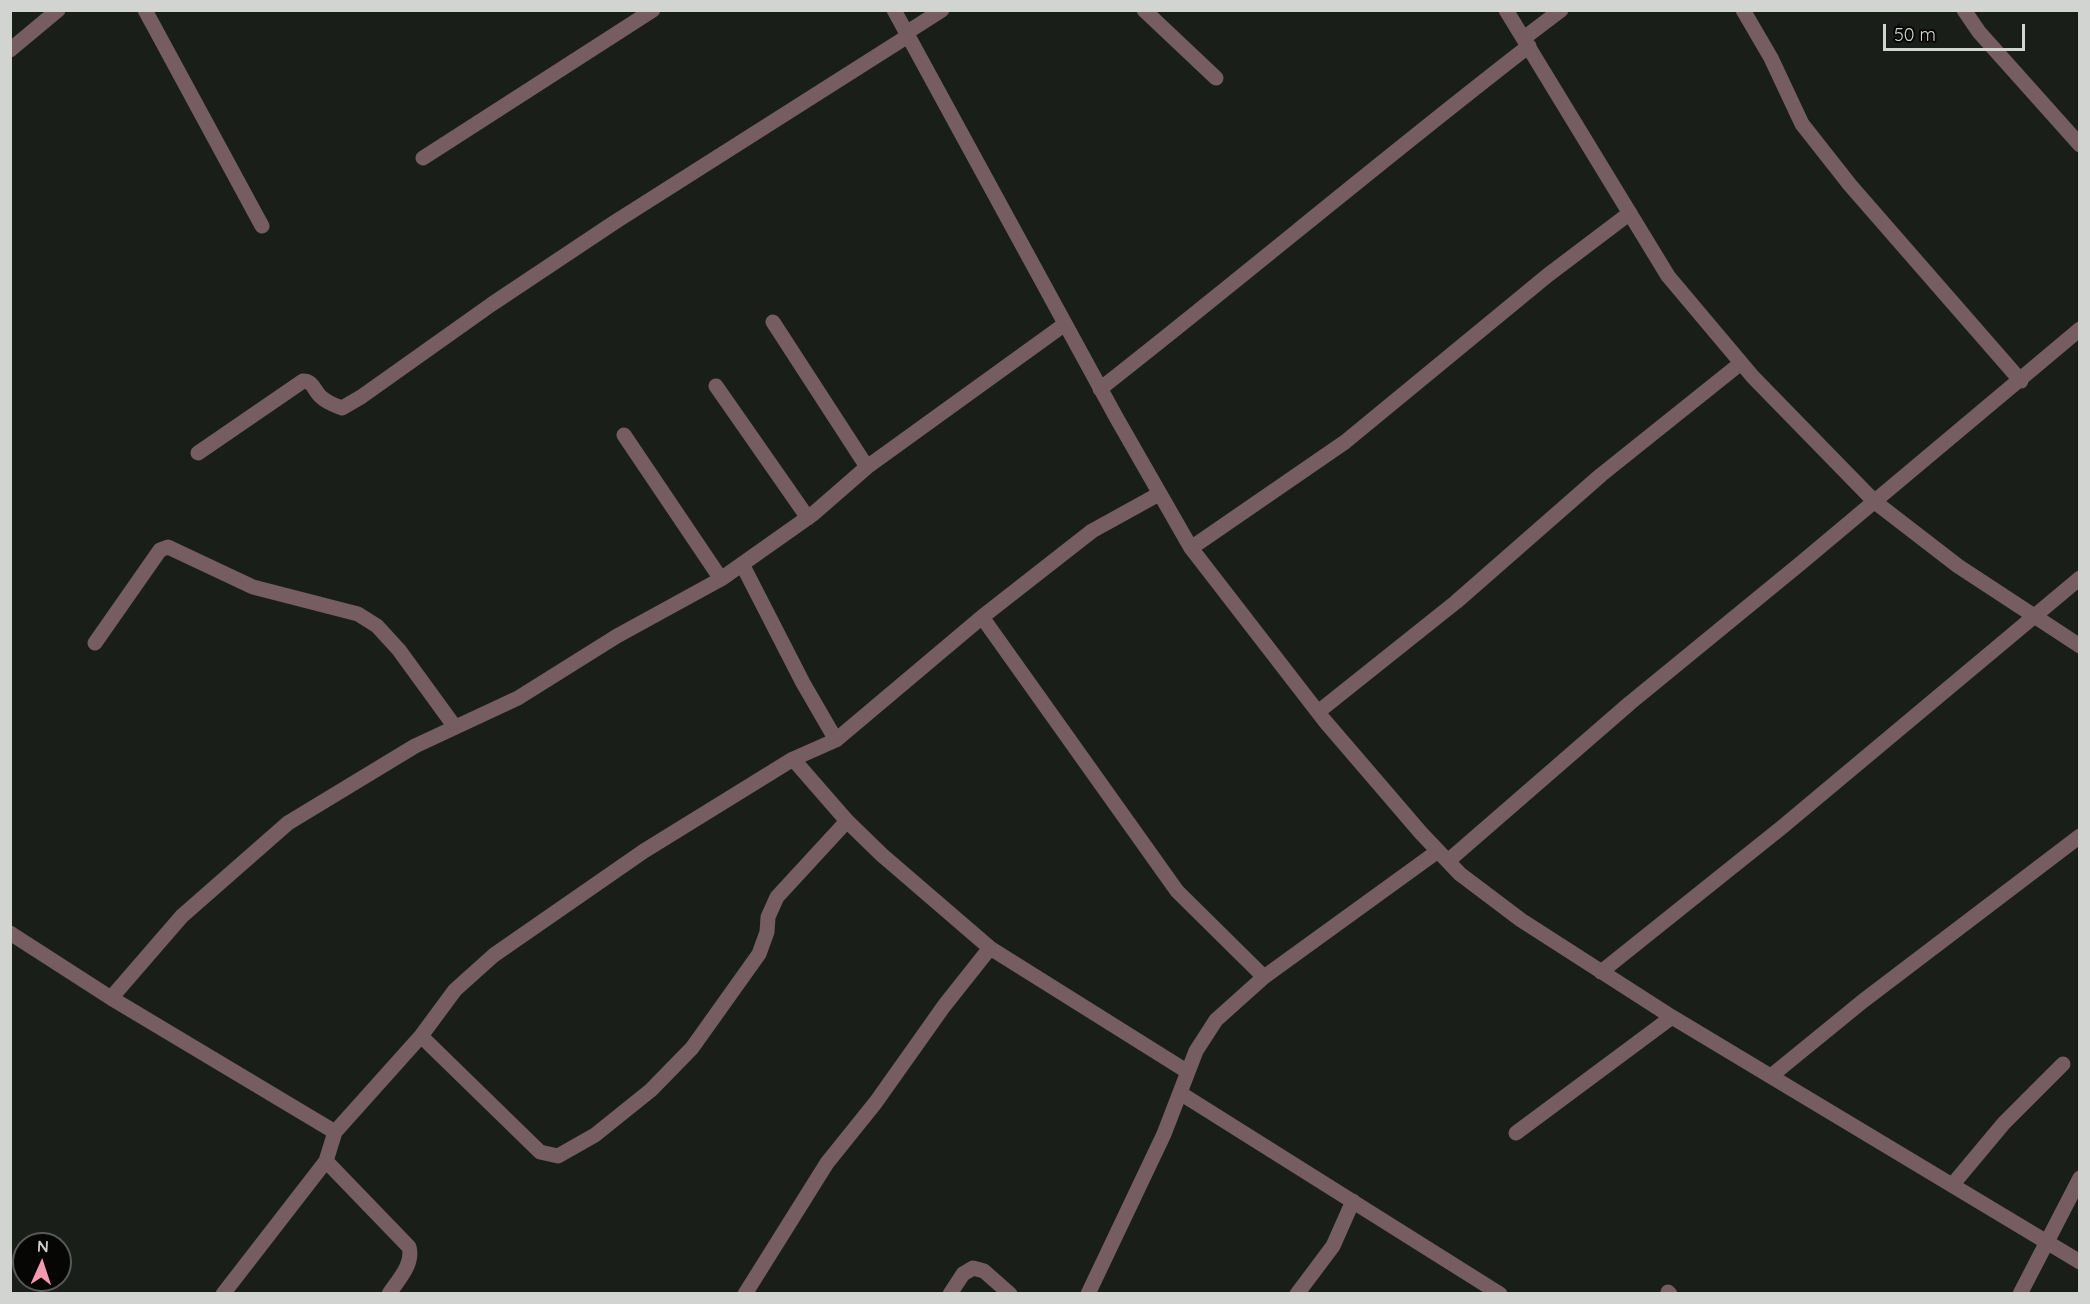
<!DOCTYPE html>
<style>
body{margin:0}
#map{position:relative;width:2090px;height:1304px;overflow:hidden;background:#191e18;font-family:Quicksand,sans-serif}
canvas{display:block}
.frame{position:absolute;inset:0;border:12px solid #d1d4d1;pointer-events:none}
.north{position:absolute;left:12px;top:1232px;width:60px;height:60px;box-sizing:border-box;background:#060705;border:2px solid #575957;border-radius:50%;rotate:3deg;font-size:16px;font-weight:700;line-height:24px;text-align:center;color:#d1d4d1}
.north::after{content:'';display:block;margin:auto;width:21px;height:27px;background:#f29aae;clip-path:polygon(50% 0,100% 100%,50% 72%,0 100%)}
.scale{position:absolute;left:1883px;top:24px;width:142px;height:27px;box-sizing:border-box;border:3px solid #d1d4d1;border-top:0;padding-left:8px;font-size:18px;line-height:21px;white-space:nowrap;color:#d1d4d1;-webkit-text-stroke:4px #060705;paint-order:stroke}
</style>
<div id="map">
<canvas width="2090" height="1304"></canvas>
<div class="frame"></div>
<div class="north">N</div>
<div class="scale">50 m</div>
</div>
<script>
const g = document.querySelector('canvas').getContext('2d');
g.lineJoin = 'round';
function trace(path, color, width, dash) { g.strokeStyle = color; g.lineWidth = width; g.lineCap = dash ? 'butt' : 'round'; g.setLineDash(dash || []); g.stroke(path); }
trace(new Path2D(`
 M145,10L262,226
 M894,10L1116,417L1191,548L1324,720L1421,833L1460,874L1521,920L1672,1017L2080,1262
 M1144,10L1216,78
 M1506,10L1668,276L1753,377L1875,502L1958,566L2080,646
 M1743,10L1771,58L1802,124L1850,185L2021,381
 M1964,10L1979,32L2080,145
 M906,33L942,10
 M1524,38L1561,10
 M10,50L58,10
 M423,158L653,10
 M773,322L867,467
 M716,386L808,518
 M1100,389C1244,276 1384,158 1529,46
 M624,435L721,579
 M198,453L303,381C313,381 314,390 320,396C327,403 334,405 342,408L361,397L492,304L615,222L908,36
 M1191,548L1345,442L1548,275L1630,213
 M742,564L803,683L836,740
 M982,617L1177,891L1264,977
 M95,643L160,550L168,547L253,587L358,614L377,626L399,650L455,727
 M1318,712L1456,602L1601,475L1741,363
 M793,759L847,821L882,855L990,948L1188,1072
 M1448,861L1630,703L1801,563L2080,329
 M10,933L111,998L335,1132
 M1601,972L1781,828L2080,578
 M111,998L182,916L288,823L415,746L518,698L617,636L721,579L813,514L867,467L1065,324
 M421,1036L540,1152L558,1156L595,1135L651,1090L692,1048L759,954L767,932L768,917L777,897L847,821
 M1771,1076L1863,1001L2080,836
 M1180,1093L1500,1294
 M1516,1133L1672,1017
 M326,1161L409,1247C414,1264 398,1280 389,1294
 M1953,1184L2004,1123L2063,1064
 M1668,1292L1670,1294
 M223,1294L326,1161L335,1132L421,1036L455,990L494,955L644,851L793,759L836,740L982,617L1092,531L1159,494
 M745,1294L827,1163L876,1102L944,1006L990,948
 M950,1294L963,1274L973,1268L984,1271L1010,1294
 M1088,1294L1164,1134L1196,1051L1216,1020L1264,977L1438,851
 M1297,1294L1333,1246L1353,1201
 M2020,1294L2080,1178`), '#755d62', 15);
</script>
